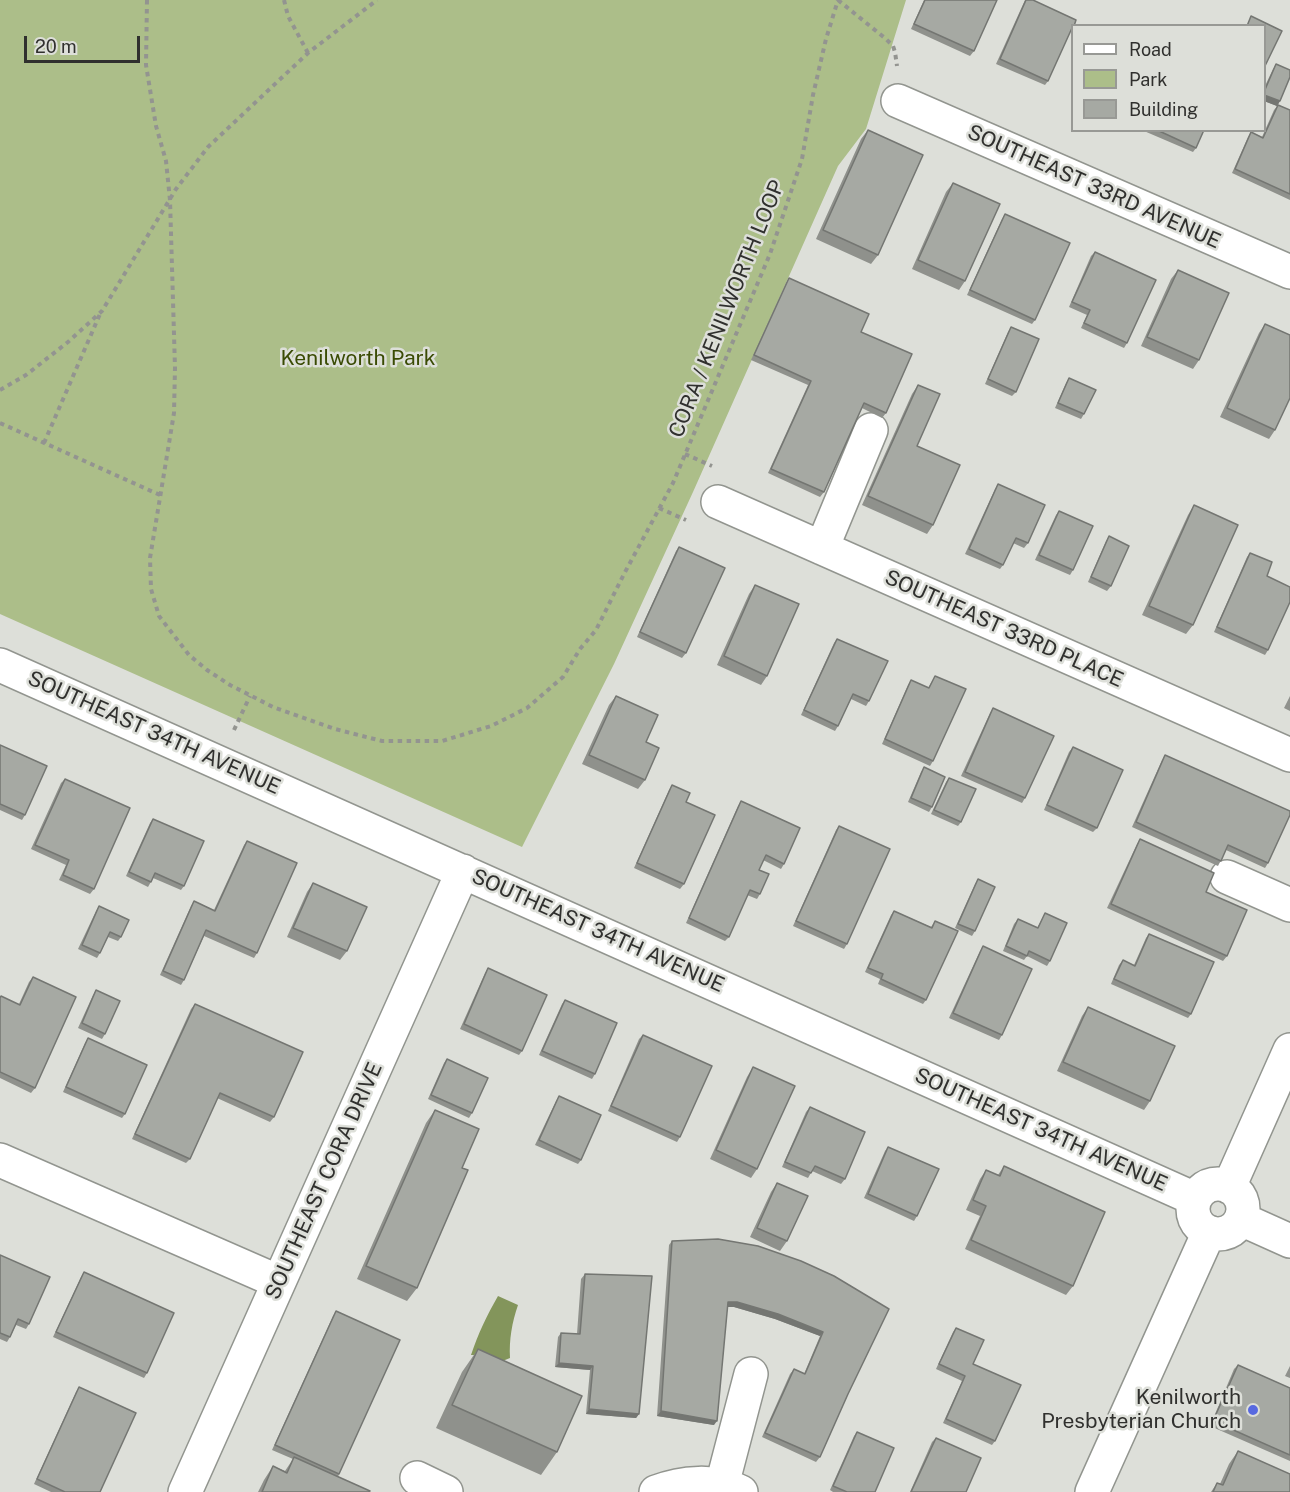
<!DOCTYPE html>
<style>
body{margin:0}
#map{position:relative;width:1290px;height:1492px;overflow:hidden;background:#dddfd9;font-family:"Public Sans",sans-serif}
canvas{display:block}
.legend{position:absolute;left:1071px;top:24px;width:195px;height:108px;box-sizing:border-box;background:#dddfd9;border:2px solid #989995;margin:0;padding:8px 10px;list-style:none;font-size:18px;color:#30302e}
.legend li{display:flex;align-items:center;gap:12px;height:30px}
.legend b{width:30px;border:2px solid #989995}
.scale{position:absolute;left:24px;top:36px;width:116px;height:27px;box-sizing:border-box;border:3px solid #30302e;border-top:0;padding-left:8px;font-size:18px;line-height:21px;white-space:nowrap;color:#30302e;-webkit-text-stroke:4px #dddfd9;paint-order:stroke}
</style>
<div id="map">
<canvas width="1290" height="1492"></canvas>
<ul class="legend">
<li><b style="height:8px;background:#fff"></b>Road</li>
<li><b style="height:16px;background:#acbe89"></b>Park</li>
<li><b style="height:16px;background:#a6a9a3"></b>Building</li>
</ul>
<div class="scale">20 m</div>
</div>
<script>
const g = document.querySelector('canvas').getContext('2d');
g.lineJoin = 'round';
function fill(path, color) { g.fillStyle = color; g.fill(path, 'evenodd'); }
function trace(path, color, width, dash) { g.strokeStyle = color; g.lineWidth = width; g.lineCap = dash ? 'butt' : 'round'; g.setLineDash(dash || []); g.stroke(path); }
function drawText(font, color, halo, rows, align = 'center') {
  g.font = font + ' "Public Sans",sans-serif'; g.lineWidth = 5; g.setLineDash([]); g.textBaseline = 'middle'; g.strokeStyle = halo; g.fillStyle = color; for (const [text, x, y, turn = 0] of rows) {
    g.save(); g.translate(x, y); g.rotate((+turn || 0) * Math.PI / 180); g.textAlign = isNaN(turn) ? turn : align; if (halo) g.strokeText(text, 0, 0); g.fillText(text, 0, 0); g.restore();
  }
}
fill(new Path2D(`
 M0,0H906L866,129L838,166L693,492L614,664L522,847L0,614Z`), '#acbe89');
fill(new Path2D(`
 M498,1296L518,1305C512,1322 509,1340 510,1358L495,1364L478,1355H471C478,1334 487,1315 498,1296Z`), '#83955b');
const minor = new Path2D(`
 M898,101L1290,272
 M718,502L1290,755
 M822,548L871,430
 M0,665L1195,1199
 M1227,877L1290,905
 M0,1160L279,1282
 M1193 1209a25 25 0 1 1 50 0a25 25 0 1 1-50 0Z
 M1229,1187L1290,1050
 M1241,1219L1290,1241
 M417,1478L446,1492
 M722,1485L751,1374
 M185,1492L463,871
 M656,1492C682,1482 715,1479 741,1492
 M1092,1492L1209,1232`);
trace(minor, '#92958f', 36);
trace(new Path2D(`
 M147,0L146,65L156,126L166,161L170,200L175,368L174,413L150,558L151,589L159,616L189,655L207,670L230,685L273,707L335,729L382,741H442L491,726L527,708L563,677L580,649L596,630L624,574L673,483L770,254L802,159L813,95L826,39L838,0
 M284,0L288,16L308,53
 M838,0L886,39L893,46L895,52L897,66
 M0,390L26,375L68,342L102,311L176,189L208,147L308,53L377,0
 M0,423L160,495
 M44,443L100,314
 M685,454L712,466
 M659,508L686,520
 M234,730L250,696`), '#939490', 4, [4.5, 4.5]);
trace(minor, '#fff', 33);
fill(new Path2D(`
 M924,0H997L974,51L970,56L911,29Z
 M1025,0H1033L1048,81L1045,85L996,64Z
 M1276,64L1280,101L1277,106L1264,101V88L1273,69Z
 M1278,105L1290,110V200L1232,173L1248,137L1251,132L1262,137L1274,110Z
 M868,130L878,255L871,264L816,239L861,139Z
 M1204,130L1196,148L1193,152L1144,131Z
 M953,183L965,281L959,290L912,269L946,192Z
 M1005,214L1035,320L1032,324L967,295L1002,219Z
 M1095,252L1127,343L1124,348L1081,328L1087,315L1069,307L1091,256Z
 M1178,270L1199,360L1193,369L1141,346L1171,279Z
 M789,278L861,332L886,413L882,418L862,408L824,492L820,497L768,473L808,385L751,360L786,283Z
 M1265,324L1275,430L1269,439L1220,417L1259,333Z
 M1011,327L1016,392L1012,396L985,384L1008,332Z
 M1069,378L1084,414L1081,419L1055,408L1066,383Z
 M918,385L917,446L933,525L927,534L862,505L912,394Z
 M998,484L1028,543L1024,548L1013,543L1003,565L1000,569L965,554L995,489Z
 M1194,505L1193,625L1186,634L1142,615L1188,515Z
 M1059,511L1073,570L1070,575L1035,560L1056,515Z
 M1109,536L1111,586L1107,591L1088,582L1106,541Z
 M679,547L686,653L682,658L637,637L676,551Z
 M1250,553L1267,576L1268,650L1265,655L1214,632L1247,557Z
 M755,585L767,676L761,685L717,665L749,594Z
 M837,639L869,701L866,706L851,699L838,726L835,731L801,715L834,643Z
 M935,676L933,761L930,766L882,744L908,685L911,680L928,688Z
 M616,696L646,742L645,780L638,789L582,764L609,705Z
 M1290,696V711L1284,708Z
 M993,708L1025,798L1022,803L961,776L990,713Z
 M0,745L25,815L22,820L0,810Z
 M1073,747L1097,828L1093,832L1044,810L1069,752Z
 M1165,755L1268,863L1265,868L1226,850L1218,866L1132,827L1162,760Z
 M924,767L932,807L929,812L908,802L921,772Z
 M949,778L961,822L958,826L931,814L946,782Z
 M65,779L94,889L90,894L59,880L66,865L31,849L61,783Z
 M672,785L686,802L684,884L680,889L634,868L669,790Z
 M741,801L784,864L781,869L763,860L759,870L760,894L757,899L747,895L729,937L725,941L686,923L738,806Z
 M153,819L184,886L181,890L153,878L148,887L126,876L150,823Z
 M839,826L847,944L844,949L793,926L836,830Z
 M1140,839L1206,892L1227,956L1223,961L1107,908L1137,844Z
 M247,841L257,953L254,958L204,936L184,980L181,985L160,975L191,906L194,901L214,910L244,845Z
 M978,879L975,931L972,936L955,928L975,884Z
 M313,883L347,951L340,960L287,937L307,892Z
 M99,906L121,937L118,941L108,937L100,953L97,958L78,949L96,911Z
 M894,911L931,927L935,921L926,1000L923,1004L878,984L880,979L865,972L891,915Z
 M1045,913L1050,961L1047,966L1027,956L1024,960L1003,951L1014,924L1018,919L1037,928Z
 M1149,934L1191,1014L1188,1018L1111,984L1119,965L1123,960L1134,965L1146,938Z
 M983,946L1002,1035L999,1040L949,1018L980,951Z
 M488,968L522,1051L519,1055L460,1029L485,973Z
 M33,977L35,1088L31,1093L0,1078V998L19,1004L29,982Z
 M96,990L105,1034L102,1039L78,1028L93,995Z
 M565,1000L595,1074L592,1079L539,1055L562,1004Z
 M195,1004L274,1117L270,1122L217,1098L190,1159L186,1163L132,1139L191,1009Z
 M1088,1007L1150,1101L1144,1110L1057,1071L1082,1016Z
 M643,1035L680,1137L677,1142L608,1111L639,1039Z
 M88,1038L125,1114L122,1118L63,1092L85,1043Z
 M447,1059L472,1113L469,1118L428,1099L444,1063Z
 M753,1067L757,1169L751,1178L710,1159L747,1077Z
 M559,1096L581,1160L578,1164L535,1145L556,1101Z
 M810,1107L845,1179L841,1184L812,1171L808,1178L782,1167L806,1112Z
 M435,1110L462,1168L417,1288L407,1301L357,1279L426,1123Z
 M888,1147L917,1216L914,1221L864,1198L885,1151Z
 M1004,1166L1073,1286L1066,1295L965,1249L980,1216L966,1210L980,1179L986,1170L998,1175Z
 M777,1183L787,1241L780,1251L750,1237L771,1192Z
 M672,1241L801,1261L848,1394L820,1457L816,1462L762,1437L790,1374L794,1369L804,1374L820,1336L775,1319L734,1307H727L714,1425L657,1416L669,1245Z
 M0,1255L29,1324L26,1329L16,1325L10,1337L7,1342L0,1339Z
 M84,1272L147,1373L144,1378L53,1337L81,1277Z
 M585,1274L639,1414L636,1418L586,1414L590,1370L555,1367L558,1337L561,1333L577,1334L581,1279Z
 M336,1311L339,1474L338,1477L369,1492H258L264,1480L273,1466L285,1471L293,1459L272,1450L333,1316Z
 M956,1328L995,1441L992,1445L943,1423L962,1381L936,1369L953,1332Z
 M478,1349L557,1452L541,1475L436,1428L462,1372Z
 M1238,1365L1290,1388V1461L1210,1426L1234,1369Z
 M1290,1366V1378L1285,1376Z
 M79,1387L100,1492H51L34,1484L76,1392Z
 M857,1432L875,1492H833L830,1490L854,1436Z
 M936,1438L966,1492H910L932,1442Z
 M1238,1451L1290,1492H1211L1217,1483L1220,1484L1229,1464Z`), '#8f918c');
fill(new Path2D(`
 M1264,95L1280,101L1277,106L1264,101Z
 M728,1302H737L778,1314L823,1332L820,1336L775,1319L734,1307H724Z
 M559,1363L593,1366L590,1370L555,1367Z
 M589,1409L639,1414L636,1418L586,1414Z
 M661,1411L717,1421L714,1425L657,1416Z`), '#747672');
const building = new Path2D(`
 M925,0H997L974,51L914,24Z
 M1026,0H1033L1076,20L1074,26H1072V28L1048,81L1000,59Z
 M1251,16L1282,31L1264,68V26H1247Z
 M1276,64L1290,70V77L1280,101L1264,95V92Z
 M1278,105L1290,110V194L1235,169L1251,132L1263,138Z
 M868,130L923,155L878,255L823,230Z
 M1157,130H1204L1196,148Z
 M953,183L1000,204L965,281L918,260Z
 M1005,214L1070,243L1035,320L970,290Z
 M1095,252L1156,280L1127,343L1084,323L1090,310L1072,302Z
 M1178,270L1229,293L1199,360L1147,337Z
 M789,278L869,314L861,332L912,354L886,413L864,403L824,492L771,469L811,381L754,355Z
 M1265,324L1290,335V398L1275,430L1227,408Z
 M1011,327L1039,339L1016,392L988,379Z
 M1069,378L1096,390L1084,414L1058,403Z
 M918,385L940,394L917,446L960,465L933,525L868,496Z
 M998,484L1045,505L1028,543L1016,538L1003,565L969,549Z
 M1194,505L1238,525L1193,625L1149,606Z
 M1059,511L1093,526L1073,570L1039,555Z
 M1109,536L1129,546L1111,586L1091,577Z
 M679,547L725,568L686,653L640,632Z
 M1250,553L1272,562L1267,576L1290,587V602L1268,650L1217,627Z
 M755,585L799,604L767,676L724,656Z
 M837,639L888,661L869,701L853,694L838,726L804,710Z
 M935,676L966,689L933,761L885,739L911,680L929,688Z
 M616,696L658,715L646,742L659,748L645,780L589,755Z
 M993,708L1054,736L1025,798L965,772Z
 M0,745L47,766L25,815L0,804Z
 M1073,747L1123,770L1097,828L1047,805Z
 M1165,755L1290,811V815L1268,863L1228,845L1221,861L1136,822Z
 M924,767L945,777L932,807L911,798Z
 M949,778L976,789L961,822L934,810Z
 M65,779L130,808L94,889L63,875L69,860L35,845Z
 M672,785L690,793L686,802L715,815L684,884L637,863Z
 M741,801L800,828L784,864L766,855L759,870L769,874L760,894L750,890L729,937L689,918Z
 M153,819L204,841L184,886L155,873L151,882L129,872Z
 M839,826L890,849L847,944L796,921Z
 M1140,839L1214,873L1206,892L1247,910L1227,956L1111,904Z
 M247,841L297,863L257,953L206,930L184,980L163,971L194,901L215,911Z
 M978,879L995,887L975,931L958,924Z
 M313,883L367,907L347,951L293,928Z
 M99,906L129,920L121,937L110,932L100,953L82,945Z
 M894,911L932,928L935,921L958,931L926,1000L881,979L883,974L868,968Z
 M1045,913L1067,923L1050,961L1029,951L1027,956L1006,946L1018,919L1038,928Z
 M1149,934L1214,962L1191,1014L1114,979L1123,960L1135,966Z
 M983,946L1032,969L1002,1035L953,1013Z
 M488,968L547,995L522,1051L464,1024Z
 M33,977L76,997L35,1088L0,1072V998L1,996L20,1005Z
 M96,990L120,1001L105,1034L82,1023Z
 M565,1000L617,1023L595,1074L542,1051Z
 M195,1004L303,1052L274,1117L220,1093L190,1159L135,1134Z
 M1088,1007L1175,1046L1150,1101L1063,1062Z
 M643,1035L712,1066L680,1137L611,1106Z
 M88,1038L147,1065L125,1114L66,1087Z
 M447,1059L488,1078L472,1113L431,1095Z
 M753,1067L795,1086L757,1169L716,1150Z
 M559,1096L601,1115L581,1160L539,1140Z
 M810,1107L865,1132L845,1179L815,1166L811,1173L785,1162Z
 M435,1110L479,1129L462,1168L468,1170L417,1288L366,1266Z
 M888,1147L939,1169L917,1216L868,1194Z
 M1004,1166L1105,1212L1073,1286L971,1240L986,1206L973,1200L986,1170L1000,1176Z
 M777,1183L808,1196L787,1241L757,1228Z
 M718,1239L758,1246L801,1261L834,1276L889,1309L848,1394L820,1457L765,1433L794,1369L805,1374L823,1332L778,1314L737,1302H728L717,1421L661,1411L672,1241Z
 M0,1255L50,1277L29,1324L18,1319L10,1337L0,1333Z
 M84,1272L174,1313L147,1373L56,1332Z
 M585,1274L652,1276L639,1414L589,1409L593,1366L559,1363L561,1333L580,1334Z
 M336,1311L400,1340L339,1474L275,1445Z
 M956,1328L984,1340L973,1364L1021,1385L995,1441L946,1419L965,1376L939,1364Z
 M478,1349L582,1396L557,1452L452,1405Z
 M1238,1365L1290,1388V1455L1213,1421Z
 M79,1387L136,1413L100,1492H65L37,1479Z
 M857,1432L894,1448L875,1492H847L833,1486Z
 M936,1438L981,1458L966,1492H911Z
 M1238,1451L1290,1474V1492H1213L1217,1483L1223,1485Z
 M294,1457L370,1491L369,1492H262L273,1466L287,1473Z`);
fill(building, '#a6a9a3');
trace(building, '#747672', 1.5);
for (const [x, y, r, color] of [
 [1253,1410,6,"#5869e0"]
]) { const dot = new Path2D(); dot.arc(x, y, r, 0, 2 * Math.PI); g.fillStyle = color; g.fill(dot); trace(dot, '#dddfd9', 2); }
drawText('21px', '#30302e', '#dddfd9', [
 ["SOUTHEAST 33RD AVENUE",1094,187,24],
 ["CORA / KENILWORTH LOOP",727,309,-68],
 ["SOUTHEAST 33RD PLACE",1004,629,24],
 ["SOUTHEAST 34TH AVENUE",154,733,24],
 ["SOUTHEAST 34TH AVENUE",598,931,24],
 ["SOUTHEAST 34TH AVENUE",1041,1130,24],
 ["SOUTHEAST CORA DRIVE",324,1181,-66]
]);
drawText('21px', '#3a4b04', '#dddfd9', [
 ["Kenilworth Park",358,359]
]);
drawText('21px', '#30302e', '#dddfd9', [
 ["Kenilworth",1241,1398],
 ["Presbyterian Church",1241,1422]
], 'right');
</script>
